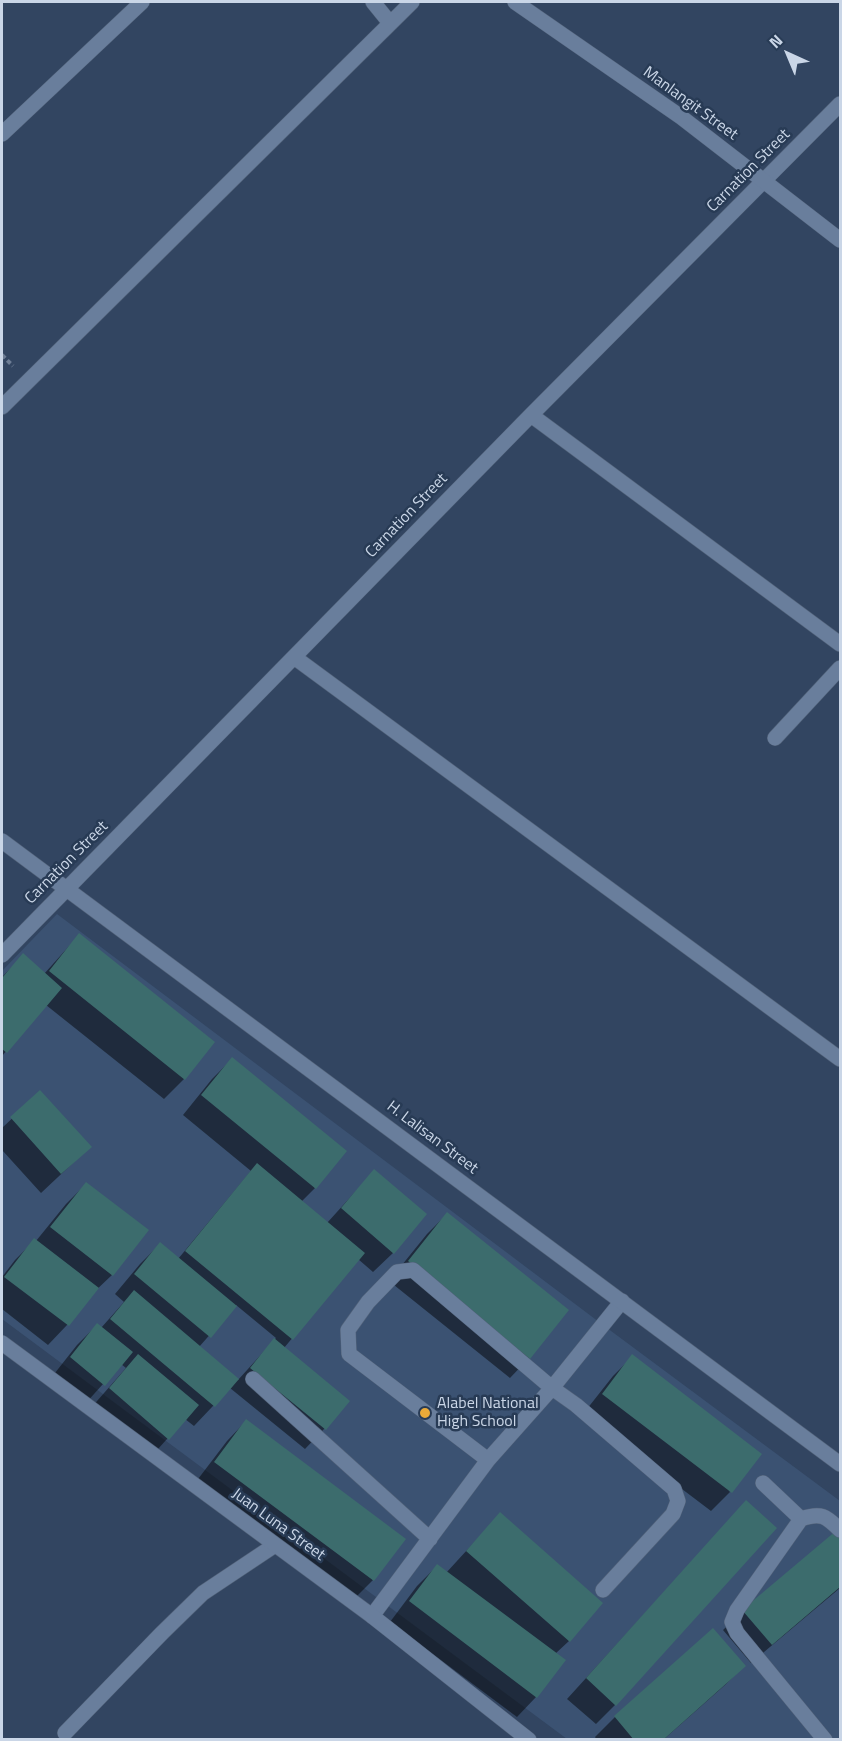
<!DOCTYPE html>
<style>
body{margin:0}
#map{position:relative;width:842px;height:1741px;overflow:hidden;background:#324561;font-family:"Titillium Web",sans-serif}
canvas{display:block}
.frame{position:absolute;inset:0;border:3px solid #cad6e7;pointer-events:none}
.north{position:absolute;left:758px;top:24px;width:60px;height:60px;-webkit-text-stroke:4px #283b55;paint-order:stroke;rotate:316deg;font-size:16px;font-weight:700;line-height:24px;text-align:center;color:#cad6e7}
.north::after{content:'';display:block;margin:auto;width:21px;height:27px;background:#cad6e7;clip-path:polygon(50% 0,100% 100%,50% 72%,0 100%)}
</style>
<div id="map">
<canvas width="842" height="1741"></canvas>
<div class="frame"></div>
<div class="north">N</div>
</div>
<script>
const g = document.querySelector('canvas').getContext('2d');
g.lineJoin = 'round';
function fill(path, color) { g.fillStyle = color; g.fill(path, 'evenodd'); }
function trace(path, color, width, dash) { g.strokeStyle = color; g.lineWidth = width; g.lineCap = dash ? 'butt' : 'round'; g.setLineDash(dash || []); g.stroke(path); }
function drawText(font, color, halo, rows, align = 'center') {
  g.font = font + ' "Titillium Web",sans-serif'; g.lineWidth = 5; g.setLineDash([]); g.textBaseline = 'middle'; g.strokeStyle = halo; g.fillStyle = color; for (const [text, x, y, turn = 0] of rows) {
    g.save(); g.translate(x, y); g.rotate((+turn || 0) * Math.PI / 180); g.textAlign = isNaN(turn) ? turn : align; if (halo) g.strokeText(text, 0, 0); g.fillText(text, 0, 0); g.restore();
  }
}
fill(new Path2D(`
 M57,914L603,1325L840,1501V1739H567L2,1319V971Z`), '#3b5272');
fill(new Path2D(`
 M79,935L213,1043L184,1079L164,1099L46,1005L2,1056V977L23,956L44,974Z
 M232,1059L315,1188L301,1202L327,1223L374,1171L393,1253L373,1272L358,1259L284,1348L348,1401L324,1429L305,1449L230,1388L194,1426L185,1419L149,1459L90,1409L126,1368L121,1364L85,1404L51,1378L77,1345L97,1325L101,1328L124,1302L115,1294L140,1264L160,1244L178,1259L251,1171L183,1115L212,1079ZM236,1305L276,1338L238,1380L199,1347Z
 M40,1092L90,1147L41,1193L2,1150V1128Z
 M86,1184L112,1275L92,1294L67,1325L48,1345L2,1309V1277L15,1260L35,1240L36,1241L66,1204Z
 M447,1214L529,1358L510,1378L389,1281L427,1234Z
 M633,1356L730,1492L711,1511L583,1414L613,1376Z
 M246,1421L373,1580L353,1600L195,1483L227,1441Z
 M746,1502L615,1705L596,1724L567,1699Z
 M500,1514L569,1641L555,1654L536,1697L517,1717L390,1622L417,1586L437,1566L446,1573Z
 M840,1536V1588L751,1663L723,1630L743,1611Z
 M713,1630L744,1666L725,1685L663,1740H597L595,1737L615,1717Z`), '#0007');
fill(new Path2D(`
 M79,933L215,1042L185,1080L49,971Z
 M23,953L62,988L7,1053L2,1049V978Z
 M232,1057L347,1151L316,1189L201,1095Z
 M40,1090L92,1147L61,1174L10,1117Z
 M257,1163L365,1253L293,1340L185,1251Z
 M374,1169L427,1214L394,1254L341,1208Z
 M86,1182L149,1230L113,1276L50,1227Z
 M447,1212L569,1310L530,1359L408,1261Z
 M34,1238L99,1288L69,1326L4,1277Z
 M160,1242L237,1306L211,1338L134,1274Z
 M134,1290L239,1379L215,1407L110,1319Z
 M97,1323L133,1352L105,1386L70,1357Z
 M274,1338L350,1401L326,1430L250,1368Z
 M138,1354L199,1405L169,1440L109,1388Z
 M632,1354L762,1454L732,1493L602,1394Z
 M246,1419L406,1539L374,1581L214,1462Z
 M746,1500L777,1528L616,1706L586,1678Z
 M500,1512L603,1603L570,1642L466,1551Z
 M837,1530L840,1534V1587L772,1645L742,1610Z
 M437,1564L566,1660L537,1698L409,1601Z
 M713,1628L746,1666L663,1740H634L614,1716Z`), '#3c6c6d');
const service = new Path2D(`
 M775,738L840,668
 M253,1379L430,1539
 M763,1483L801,1519
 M603,1590L673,1514L678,1501L674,1489L576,1405L552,1388L622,1301
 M372,1616L488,1460L552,1388L413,1270L397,1272L368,1302L348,1330L349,1354L488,1460
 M65,1733L162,1633L203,1593L275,1545
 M825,1740L737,1633L732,1622L737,1610L801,1519C821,1512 826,1516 840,1530`);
const minor = new Path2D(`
 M373,2L390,23
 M2,134L142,2
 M2,407L412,2
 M531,415L840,644
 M294,657L840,1059
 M2,841L840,1464
 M2,955L531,415L840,104
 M2,1343L372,1616L529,1740`);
const tertiary = new Path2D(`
 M515,2L681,117L840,240`);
trace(service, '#526279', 16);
trace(minor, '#526279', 16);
trace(tertiary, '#526279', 16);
trace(new Path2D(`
 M2,355L13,366`), '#6d7d95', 4, [4.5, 3]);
trace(service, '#697e9c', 15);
trace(minor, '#697e9c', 15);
trace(tertiary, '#697e9c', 15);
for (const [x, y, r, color] of [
 [425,1413,6,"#eaaa39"]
]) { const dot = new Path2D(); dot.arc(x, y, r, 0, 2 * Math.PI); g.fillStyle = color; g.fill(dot); trace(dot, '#283b55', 2); }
drawText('16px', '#cad6e7', '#283b55', [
 ["Manlangit Street",690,104,36],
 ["Carnation Street",749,171,-45],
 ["Carnation Street",407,516,-46],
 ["Carnation Street",67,863,-45],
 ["H. Lalisan Street",432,1138,37],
 ["Juan Luna Street",278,1525,36]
]);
drawText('16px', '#cad6e7', '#283b55', [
 ["Alabel National",437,1404],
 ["High School",437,1422]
], 'left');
</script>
